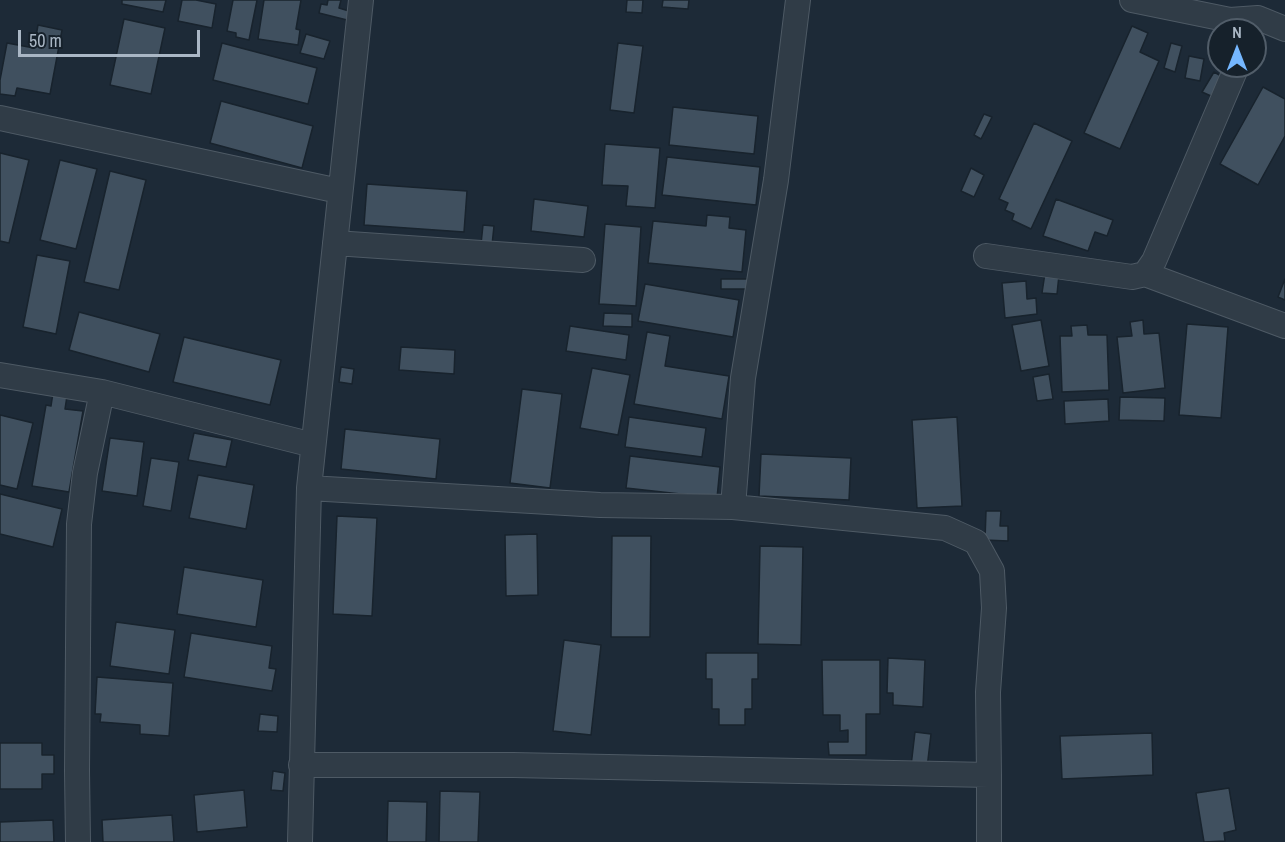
<!DOCTYPE html>
<style>
body{margin:0}
#map{position:relative;width:1285px;height:842px;overflow:hidden;background:#1d2a37;font-family:"Archivo Narrow",sans-serif}
canvas{display:block}
.north{position:absolute;left:1207px;top:18px;width:60px;height:60px;box-sizing:border-box;background:#16212b;border:2px solid #515d69;border-radius:50%;rotate:0deg;font-size:16px;font-weight:700;line-height:24px;text-align:center;color:#aab7c5}
.north::after{content:'';display:block;margin:auto;width:21px;height:27px;background:#75b7ff;clip-path:polygon(50% 0,100% 100%,50% 72%,0 100%)}
.scale{position:absolute;left:18px;top:30px;width:182px;height:27px;box-sizing:border-box;border:3px solid #aab7c5;border-top:0;padding-left:8px;font-size:18px;line-height:21px;white-space:nowrap;color:#aab7c5;-webkit-text-stroke:4px #16212b;paint-order:stroke}
</style>
<div id="map">
<canvas width="1285" height="842"></canvas>
<div class="north">N</div>
<div class="scale">50 m</div>
</div>
<script>
const g = document.querySelector('canvas').getContext('2d');
g.lineJoin = 'round';
function fill(path, color) { g.fillStyle = color; g.fill(path, 'evenodd'); }
function trace(path, color, width, dash) { g.strokeStyle = color; g.lineWidth = width; g.lineCap = dash ? 'butt' : 'round'; g.setLineDash(dash || []); g.stroke(path); }
const building = new Path2D(`
 M122,0H166L163,12L122,4Z
 M182,0H196L216,4L212,28L178,21Z
 M233,0H257L249,40L236,37V33L227,31Z
 M264,0H301L296,29L300,30L298,45L258,39Z
 M328,0H341L339,8L349,11L347,20L319,13L321,4L327,5Z
 M627,0H643L642,13L626,12Z
 M663,0H689L688,9L662,7Z
 M124,19L165,28L151,94L110,85Z
 M38,25L62,30L50,94L17,88L15,96L0,94V80L7,43L34,48Z
 M1132,26L1148,33L1140,52L1159,61L1120,149L1084,133Z
 M306,34L330,41L324,59L300,53Z
 M222,43L317,68L308,104L213,80Z
 M618,43L643,46L634,113L610,110Z
 M1171,43L1182,46L1175,72L1164,68Z
 M1189,56L1204,59L1200,81L1185,78Z
 M1214,72L1223,77L1211,96L1202,92Z
 M1263,87L1285,99V136L1258,185L1220,164Z
 M221,101L313,126L302,168L210,143Z
 M673,107L758,116L754,154L669,145Z
 M984,114L992,117L981,139L974,135Z
 M1034,123L1072,141L1031,229L1012,220L1014,214L1005,210L1008,203L999,199Z
 M605,144L660,148L655,208L626,206L628,186L602,185Z
 M0,153L29,160L9,243L0,241Z
 M667,157L760,167L756,205L662,195Z
 M60,160L97,169L76,249L40,240Z
 M971,168L984,175L974,197L961,191Z
 M110,171L146,180L119,290L84,282Z
 M367,184L467,191L464,232L364,225Z
 M534,199L588,206L584,237L531,231Z
 M1056,199L1113,220L1107,236L1095,232L1088,251L1043,236Z
 M707,215L730,217L729,228L746,230L742,272L648,263L653,221L706,226Z
 M605,224L641,227L636,306L599,304Z
 M483,225L494,226L492,245L481,244Z
 M37,255L70,261L56,334L23,327Z
 M1045,273L1059,275L1057,294L1042,293Z
 M721,279H750V289H721Z
 M1285,279V300L1278,297Z
 M1026,281L1027,299L1036,298L1037,314L1005,318L1002,283Z
 M645,284L739,300L733,337L638,321Z
 M79,312L160,334L149,372L69,350Z
 M604,313L632,314V327L603,326Z
 M1041,320L1049,366L1021,371L1012,325Z
 M1143,320L1144,334L1159,333L1165,388L1123,393L1117,337L1132,336L1130,322Z
 M1187,324L1228,327L1221,418L1179,415Z
 M1087,325L1088,335H1107L1109,390L1062,392L1060,336H1072L1071,326Z
 M570,326L629,335L626,360L566,351Z
 M647,332L670,336L665,366L729,376L722,419L634,404Z
 M184,337L281,360L270,405L173,382Z
 M401,347L455,350L454,374L399,370Z
 M341,367L354,369L352,384L339,382Z
 M592,368L630,375L618,435L580,428Z
 M1049,374L1053,399L1037,401L1033,377Z
 M522,389L562,394L550,488L510,483Z
 M53,393L67,396L65,409L83,411L69,492L32,486L46,405L51,406Z
 M1120,397L1165,398L1164,421L1119,420Z
 M1108,399L1109,421L1065,424L1064,401Z
 M0,415L33,423L17,489L0,485Z
 M629,417L706,428L702,457L625,447Z
 M957,417L962,506L917,508L912,420Z
 M345,429L440,439L436,479L341,469Z
 M194,433L232,440L226,467L188,460Z
 M110,438L144,442L137,496L102,491Z
 M761,454L851,458L849,500L759,496Z
 M630,456L720,467L717,498L626,488Z
 M151,458L179,462L171,511L143,506Z
 M198,475L254,485L246,529L189,518Z
 M0,494L62,509L53,547L0,534Z
 M986,511H1001L1000,526H1008V541L985,540Z
 M337,516L377,518L372,616L333,614Z
 M537,534L538,595L506,596L505,535Z
 M612,536H651L650,637H611Z
 M760,546L803,547L801,645L758,644Z
 M184,567L263,580L256,627L177,614Z
 M116,622L175,630L169,674L110,666Z
 M191,633L272,646L269,668L276,669L272,691L184,677Z
 M564,640L601,645L591,735L553,731Z
 M706,653H758V679H752V709H745V725H719V709H712V679H706Z
 M888,658L925,660L923,707L893,705V693H887Z
 M822,660H880V714H866V755H829L828,742H848V730L840,731V715H823Z
 M97,677L173,683L169,736L140,734V725L100,722L101,714H95Z
 M260,714L278,716L277,732L258,731Z
 M915,732L931,734L927,768L911,766Z
 M1152,733L1153,775L1062,779L1060,736Z
 M0,743H42V755H54V774H42V789H0Z
 M273,771L285,773L283,791L271,790Z
 M1229,788L1236,830L1224,833L1225,841L1204,842L1196,793Z
 M244,790L247,827L197,832L194,795Z
 M440,791L480,792L478,842H439Z
 M388,801L427,802L426,842H387Z
 M172,815L174,842H103L102,820Z
 M53,820L54,842H0V822Z`);
fill(building, '#40505f');
trace(building, '#18232d', 1.5);
const street = new Path2D(`
 M1132,0L1230,20L1258,18L1285,29
 M0,118L339,191
 M335,243L583,260
 M986,256L1132,277L1145,274L1154,261L1237,66
 M1145,274L1285,326
 M0,375L102,392L313,445
 M733,507L743,378L776,180L798,0
 M301,765H513L989,775L988,692L994,608L992,571L976,542L945,528L733,507L600,505L309,488
 M989,775V842
 M78,842L77,771L79,524L85,473L102,392
 M300,842L309,488L361,0`);
trace(street, '#4e5a65', 26);
trace(street, '#303c47', 24);
</script>
